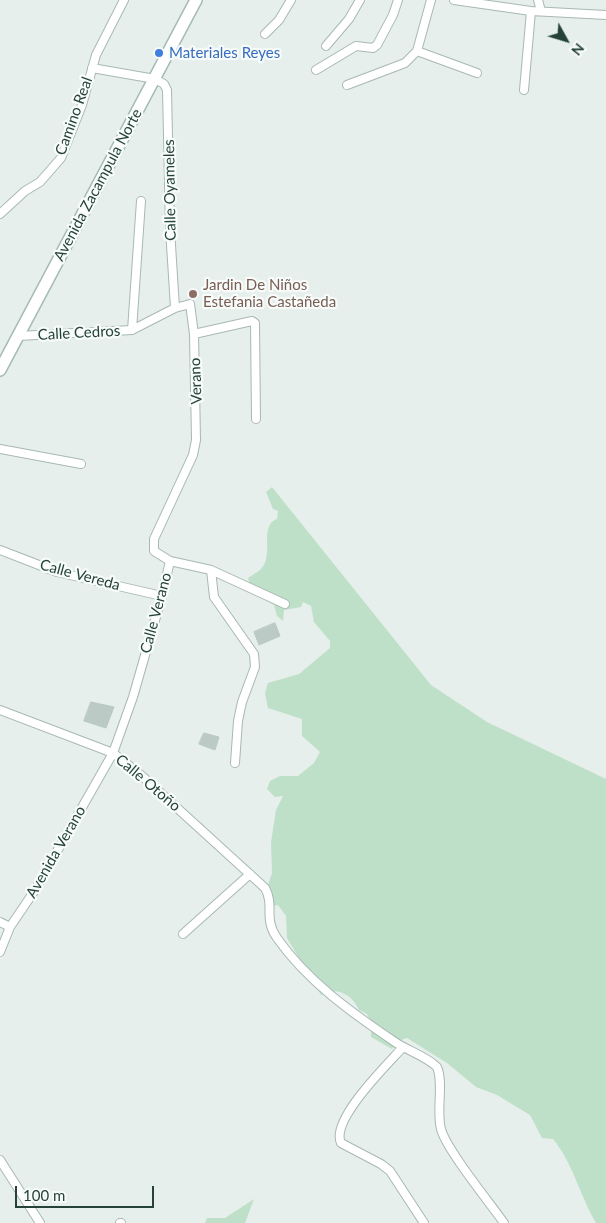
<!DOCTYPE html>
<meta charset="utf-8">
<style>
body{margin:0}
#map{position:relative;width:606px;height:1223px;overflow:hidden;background:#e6efeb;font-family:Lato,sans-serif}
canvas{display:block}
.north{position:absolute;left:541px;top:15px;width:50px;height:50px;-webkit-text-stroke:4px #f7fbf9;paint-order:stroke;rotate:129deg;font-size:14px;font-weight:700;line-height:20px;text-align:center;color:#24423a}
.north::after{content:'';display:block;margin:auto;width:18px;height:22px;background:#24423a;clip-path:polygon(50% 0,100% 100%,50% 72%,0 100%)}
.scale{position:absolute;left:15px;top:1186px;width:139px;height:22px;box-sizing:border-box;border:2px solid #24423a;border-top:0;padding-left:6px;font-size:15px;line-height:18px;white-space:nowrap;color:#24423a;-webkit-text-stroke:4px #f7fbf9;paint-order:stroke}
</style>
<div id="map">
<canvas width="606" height="1223"></canvas>
<div class="north">N</div>
<div class="scale">100 m</div>
</div>
<script>
const g = document.querySelector('canvas').getContext('2d');
g.lineJoin = 'round';
function fill(path, color) { g.fillStyle = color; g.fill(path, 'evenodd'); }
function trace(path, color, width, dash) { g.strokeStyle = color; g.lineWidth = width; g.lineCap = dash ? 'butt' : 'round'; g.setLineDash(dash || []); g.stroke(path); }
function drawText(font, color, halo, rows, align = 'center') {
  g.font = font + ' Lato,sans-serif'; g.lineWidth = 4.5; g.setLineDash([]); g.textBaseline = 'middle'; g.strokeStyle = halo; g.fillStyle = color; for (const [text, x, y, turn = 0] of rows) {
    g.save(); g.translate(x, y); g.rotate((+turn || 0) * Math.PI / 180); g.textAlign = isNaN(turn) ? turn : align; if (halo) g.strokeText(text, 0, 0); g.fillText(text, 0, 0); g.restore();
  }
}
fill(new Path2D(`
 M272,487L431,685L487,722L606,779V1223H596C580,1196 573,1163 553,1139L542,1138L530,1115L497,1095L476,1087L447,1063L407,1038L398,1041L392,1049L371,1037V1023L367,1014L359,1010C352,994 336,986 321,995L287,938L286,916L278,905L268,907L267,888L272,873L271,842L276,810L283,796L275,797L267,789L270,781L280,776H298L314,763L320,752L302,736V719L268,708L265,693L268,683L299,674L330,648V641L314,622L311,606L303,602L301,607L284,610L283,621L277,616L274,605L251,591L248,578C252,575 258,572 261,569C275,554 258,526 277,519L278,511L273,509L266,492Z
 M254,1199L245,1223H205L207,1218H225Z`), '#bfe0c8');
const building = new Path2D(`
 M275,623L280,636L259,645L254,632Z
 M91,702L114,707L106,728L84,721Z
 M204,733L219,737L215,750L199,744Z`);
fill(building, '#bbcac4');
trace(building, '#b8c9c2', 1);
const minor = new Path2D(`
 M454,0L531,11L606,15
 M538,0L541,11
 M265,34L279,20L291,0
 M326,46L349,19L360,0
 M417,51L477,73
 M92,68L155,79L164,84L167,90L170,229L175,308
 M316,70L356,46L373,48L377,45L393,15L398,0
 M347,85L405,63L417,51L431,0
 M524,90L531,11
 M0,214L25,191L40,182L61,158L82,105L96,55L124,0
 M132,330L141,201
 M194,334L252,321L255,323L256,419
 M0,449L81,464
 M0,550L57,572L162,596
 M170,561L211,570L285,604
 M211,570L214,597L254,654L255,667L242,702L238,721L235,763
 M0,710L113,753L142,776L265,888C275,906 263,918 277,938C307,981 352,1013 395,1042C408,1051 426,1056 437,1067C444,1083 436,1111 441,1129C446,1149 490,1203 504,1223
 M0,922L10,927
 M183,934L250,874
 M0,952L10,927L35,890L113,753L133,697L162,596L170,561L154,551V539L193,455L196,440L194,334L190,304L175,308L132,330L18,336
 M403,1047C388,1064 330,1120 341,1143L381,1164L390,1171L424,1223
 M0,1160L40,1223
 M120,1223H121`);
const secondary = new Path2D(`
 M0,370L196,0`);
trace(minor, '#a8b8b2', 10);
trace(secondary, '#a4bbb3', 14);
trace(minor, '#fff', 8);
trace(secondary, '#fff', 11);
for (const [x, y, r, color] of [
 [159,53,5,"#3f7fe0"],
 [193,294,5,"#8d6e63"]
]) { const dot = new Path2D(); dot.arc(x, y, r, 0, 2 * Math.PI); g.fillStyle = color; g.fill(dot); trace(dot, '#f7fbf9', 2); }
drawText('15px', '#366cbe', '#f7fbf9', [
 ["Materiales Reyes",169,53]
], 'left');
drawText('15px', '#24423a', '#f7fbf9', [
 ["Camino Real",74,116,-70],
 ["Avenida Zacampula Norte",98,185,-62],
 ["Calle Oyameles",170,190,-91],
 ["Calle Cedros",79,333,-3],
 ["Verano",196,381,-92],
 ["Calle Vereda",80,575,15],
 ["Calle Verano",156,613,-75],
 ["Calle Otoño",148,783,40],
 ["Avenida Verano",56,852,-60]
]);
drawText('15px', '#785e54', '#f7fbf9', [
 ["Jardin De Niños",203,285],
 ["Estefania Castañeda",203,302]
], 'left');
</script>
